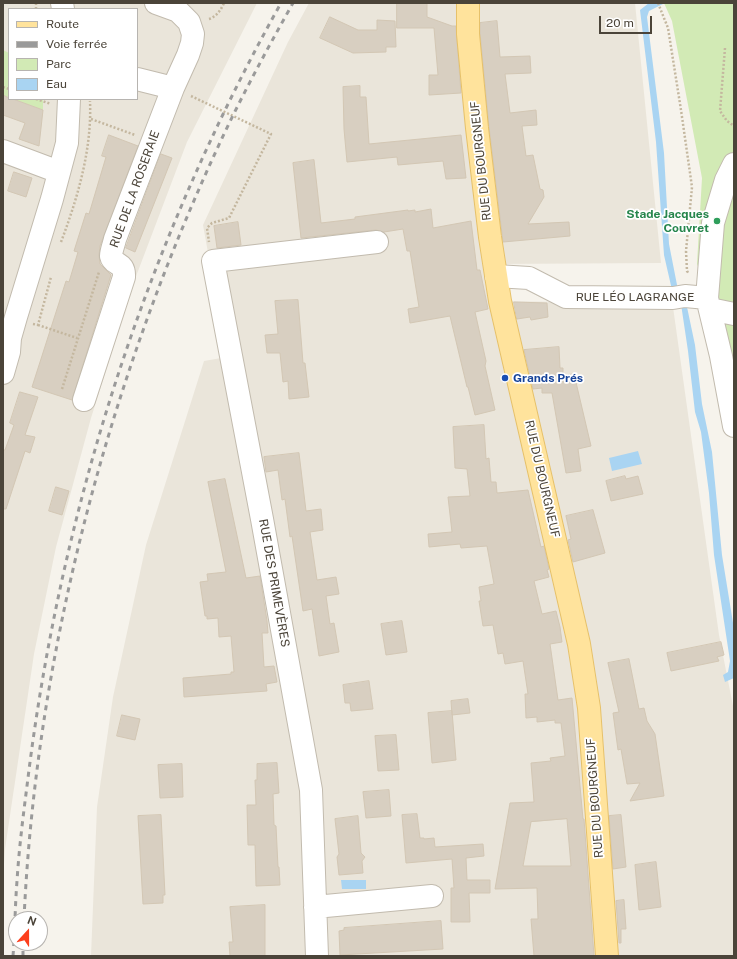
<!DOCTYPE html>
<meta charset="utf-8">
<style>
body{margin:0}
#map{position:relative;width:737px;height:959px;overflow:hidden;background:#f6f3ec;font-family:"Public Sans",sans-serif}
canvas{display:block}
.frame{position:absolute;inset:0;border:4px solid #4b4439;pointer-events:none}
.legend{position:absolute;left:8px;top:8px;width:130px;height:92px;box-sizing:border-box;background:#fff;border:1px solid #b7b4b0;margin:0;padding:5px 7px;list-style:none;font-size:12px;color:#4b4439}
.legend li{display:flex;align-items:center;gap:8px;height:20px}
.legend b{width:20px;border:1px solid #b7b4b0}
.north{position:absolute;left:8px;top:911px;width:40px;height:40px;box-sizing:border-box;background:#fff;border:1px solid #b7b4b0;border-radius:50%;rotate:21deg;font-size:11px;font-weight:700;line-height:16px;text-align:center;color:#4b4439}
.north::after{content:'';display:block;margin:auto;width:14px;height:18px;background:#fc3f1d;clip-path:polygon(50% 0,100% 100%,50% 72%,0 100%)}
.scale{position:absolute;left:599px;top:16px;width:53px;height:18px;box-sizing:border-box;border:2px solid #4b4439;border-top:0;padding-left:5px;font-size:12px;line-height:14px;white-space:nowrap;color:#4b4439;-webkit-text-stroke:3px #fff;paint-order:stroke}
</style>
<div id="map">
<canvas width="737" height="959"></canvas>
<div class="frame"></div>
<ul class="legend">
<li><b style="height:5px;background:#ffe39c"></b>Route</li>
<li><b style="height:5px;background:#9a9a9a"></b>Voie ferrée</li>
<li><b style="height:11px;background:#d2eab5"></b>Parc</li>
<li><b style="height:11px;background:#a9d4f2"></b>Eau</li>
</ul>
<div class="north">N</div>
<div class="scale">20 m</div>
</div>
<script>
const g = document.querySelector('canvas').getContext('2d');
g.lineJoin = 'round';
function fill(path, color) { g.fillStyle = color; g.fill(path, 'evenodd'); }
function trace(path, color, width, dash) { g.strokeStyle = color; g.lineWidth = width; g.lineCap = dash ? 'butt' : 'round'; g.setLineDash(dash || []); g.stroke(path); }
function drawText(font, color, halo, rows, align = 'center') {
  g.font = font + ' "Public Sans",sans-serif'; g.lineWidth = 3.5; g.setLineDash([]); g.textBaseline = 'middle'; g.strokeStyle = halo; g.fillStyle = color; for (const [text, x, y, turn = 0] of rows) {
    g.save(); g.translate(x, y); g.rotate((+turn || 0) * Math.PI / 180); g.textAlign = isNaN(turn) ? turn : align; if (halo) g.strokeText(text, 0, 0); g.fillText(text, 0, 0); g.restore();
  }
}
fill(new Path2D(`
 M3,3H257L187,142L135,279L91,418L56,547L34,654L5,849L3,879ZM9,9H137V99H9Z
 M309,3H635L661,263L494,264L500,301L566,302L673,307L719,635L734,711V956H91L97,807L113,697L146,545L204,361L227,357L203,225L288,42Z`), '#eae5da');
fill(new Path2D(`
 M664,3H734V378L724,326L697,264L702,178L672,21Z
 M3,50L9,53V98L3,95Z
 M13,99H43V110Z`), '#d2eab5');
fill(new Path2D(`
 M649,3H665L649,11L647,17L664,153L669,244L678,290L687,307L695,345L702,404L712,452L722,555L734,629V678L725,682L723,675L728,672L730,661L714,555L709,493L701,432L695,412L688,351L681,304L672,290L664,255L656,142L640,10Z
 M638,451L642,464L612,471L609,458Z
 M341,880H366V889H342Z`), '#a9d4f2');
const building = new Path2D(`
 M397,3H427V17L452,26H456L461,93L429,95V75H438L434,28H397Z
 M330,17L358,30H377V20L395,21L396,47H386V52L353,53L320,38Z
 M497,21L500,57L530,56L531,73L505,74L510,113L536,110L537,125L522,126L526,156L533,155L540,189L543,190L544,197L528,224L569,222L570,236L503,242L489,127L480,33V23Z
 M360,86V97H366L369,144L461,135L466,178L446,179L443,161L398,165L397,157L347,162L344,129L343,87Z
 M3,95L9,98V99H13L43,110L39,146L19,139L25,123L3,115Z
 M109,135L138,146L100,246L99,255L100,264L111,275L72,400L32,387L66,281L69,282L78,252L74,251L86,213L89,214L106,157L102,156Z
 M161,154L172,158L135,252L126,248Z
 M314,160L321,223L355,219V217L408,210V211L415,210V212L431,209L433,228L471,221L477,270H480L488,309L475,312L486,361L485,366L495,410L475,415L468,387H467L450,316L410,323L408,309L419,307L410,251H407L403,229L384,232L376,230L301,238L293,163Z
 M14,172L32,178L26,197L8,191Z
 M238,222L241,245L217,248L214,226Z
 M298,300L303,363H305L309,397L289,399L288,381L283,382L280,353H267L265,335L278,334L275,301Z
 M514,302L547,303L548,317L531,320L530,317L517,319Z
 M559,347L560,368H563V375L574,374L591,446L578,449L581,471L566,473L552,393H542V388L533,389L524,350Z
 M20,392L38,397L25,435L35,437L30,453L25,451L6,509H3V450H5L14,425L10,423Z
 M484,425L486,459L489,458L491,482H496L497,493L528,490L541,547L544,546L549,569L547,570L549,577L534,581L542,614L556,611L560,627L562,642L550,644L558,700L572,698L583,819H584L594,956H534L531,919H538L537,888L495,889L510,803L534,802L531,763L551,761L550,758L565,756L561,723H555V720L537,722V717L526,718L525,694H528L523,661L505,664L503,653L498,654L493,625L483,626L479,601H481L479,587L494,584L487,546L461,548L460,544L429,547L428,534L452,532L448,497L470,496L467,469L455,468L453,427ZM567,819L571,866H523L531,822Z
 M299,453L306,511L321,509L323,530L310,532L317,580L336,577L339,594L326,596L330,624L334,623L339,652L319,656L312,609L303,611L292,536L290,537L285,499L282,500L278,470L266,472L264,457Z
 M625,476L626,479L638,476L643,494L611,501L606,481Z
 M225,479L246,578L260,576L267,621L268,633H262L264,667L274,666L277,682L266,684L267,691L184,697L183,678L231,674V672H234L231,636L219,637L218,618L207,619V616H205L200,582L208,581L207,574L226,572L208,482Z
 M56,487L69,491L62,515L49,511Z
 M593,510L605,553L573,562L568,540L571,539L566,516Z
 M402,621L407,652L386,655L381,624Z
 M721,642L724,655L717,657L719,661L671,671L667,653Z
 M629,659L639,709L644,708L647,721L655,734L664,796L630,801L640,783L627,784L621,749L618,750L613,713L619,712L608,663Z
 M369,681L373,709L351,711L350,703H345L343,685Z
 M468,699L470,713L452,715L451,701Z
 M452,711L456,760L432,763L428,713Z
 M122,715L140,719L135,740L117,736Z
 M396,735L399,770L378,771L375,736Z
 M277,763L279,793L273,794L274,825L276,826L278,867H279L280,885L256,886L255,845H248L247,805H256L255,780H257V764Z
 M182,764L183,797L160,798L158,765Z
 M389,790L391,816L366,818L363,792Z
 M417,814L420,838H424V839L434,838L435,847L483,844L484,856L466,858L467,880H490V893H469L470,922H451V888H454L452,859L406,863L402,815Z
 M161,815L165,895H163V903L143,904L138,816Z
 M621,815L626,867L613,869L609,816Z
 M358,816L361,853L365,857L362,861L363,873L339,875L337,857L339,854L335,819Z
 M656,862L661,907L639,910L635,865Z
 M624,900L626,929H621V943H619L616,901Z
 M265,905V956H230L229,942H233L230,907Z
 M441,921L443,949L340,955L339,931L344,930V928Z`);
fill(building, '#d8cfc1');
trace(building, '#d3c7b4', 1);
const minor = new Path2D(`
 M62,3L63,9
 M137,79L173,88L188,55L192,43L193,34L189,22L178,11L156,3
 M3,151L59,172
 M734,164L726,180L713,223L707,298L721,356L734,426
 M496,276L529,278L566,297L673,298L685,296L707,298
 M710,309L734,314
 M3,373L9,352L10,338L16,317L52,199L67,143L69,99
 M84,400L124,277C125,261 113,266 111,256C111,251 114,244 115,239L173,88
 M315,907L432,896
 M317,956L311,790L262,519L213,261L377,242`);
const major = new Path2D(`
 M468,3V34L477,128L490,237L500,301L579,644L589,708L607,956`);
trace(minor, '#c2bbae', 24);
trace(major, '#e6c16a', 24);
trace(new Path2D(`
 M36,3V9
 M658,3L668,28L681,110L692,187L686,251L687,271L689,274
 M209,19C216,17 221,10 224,3
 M725,48L720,111L727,121L734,126
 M3,87L9,89
 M191,96L271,134L229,218L212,223L207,228L209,242
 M36,99L51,104
 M91,119L135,135
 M61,242C78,197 92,149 90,101
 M33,324L38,325L51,277
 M38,325L77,338
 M62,389L99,272`), '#c4b79f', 2.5, [2, 2]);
trace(minor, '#fff', 22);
trace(major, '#ffe39c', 22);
trace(new Path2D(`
 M24,919C36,657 107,387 217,149C240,99 266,51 293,3
 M13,956C15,931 15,906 17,881C19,849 23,817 27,786C60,511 146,244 281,3
 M23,956V943`), '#9a9a9a', 3, [5, 5]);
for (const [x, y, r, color] of [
 [717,221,4,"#2e9e5b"],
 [505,378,4,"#1a4fb4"]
]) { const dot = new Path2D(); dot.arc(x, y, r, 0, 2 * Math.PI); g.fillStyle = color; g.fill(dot); trace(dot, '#fff', 1.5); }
drawText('12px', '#4b4439', '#fff', [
 ["RUE DU BOURGNEUF",481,161,-96],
 ["RUE DE LA ROSERAIE",135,189,-70],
 ["RUE LÉO LAGRANGE",635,297],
 ["RUE DU BOURGNEUF",542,479,77],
 ["RUE DES PRIMEVÈRES",274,583,80],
 ["RUE DU BOURGNEUF",595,798,-94]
]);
drawText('bold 12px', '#27864d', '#fff', [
 ["Stade Jacques",709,214],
 ["Couvret",709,228]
], 'right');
drawText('bold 12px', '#164399', '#fff', [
 ["Grands Prés",513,378]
], 'left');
</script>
